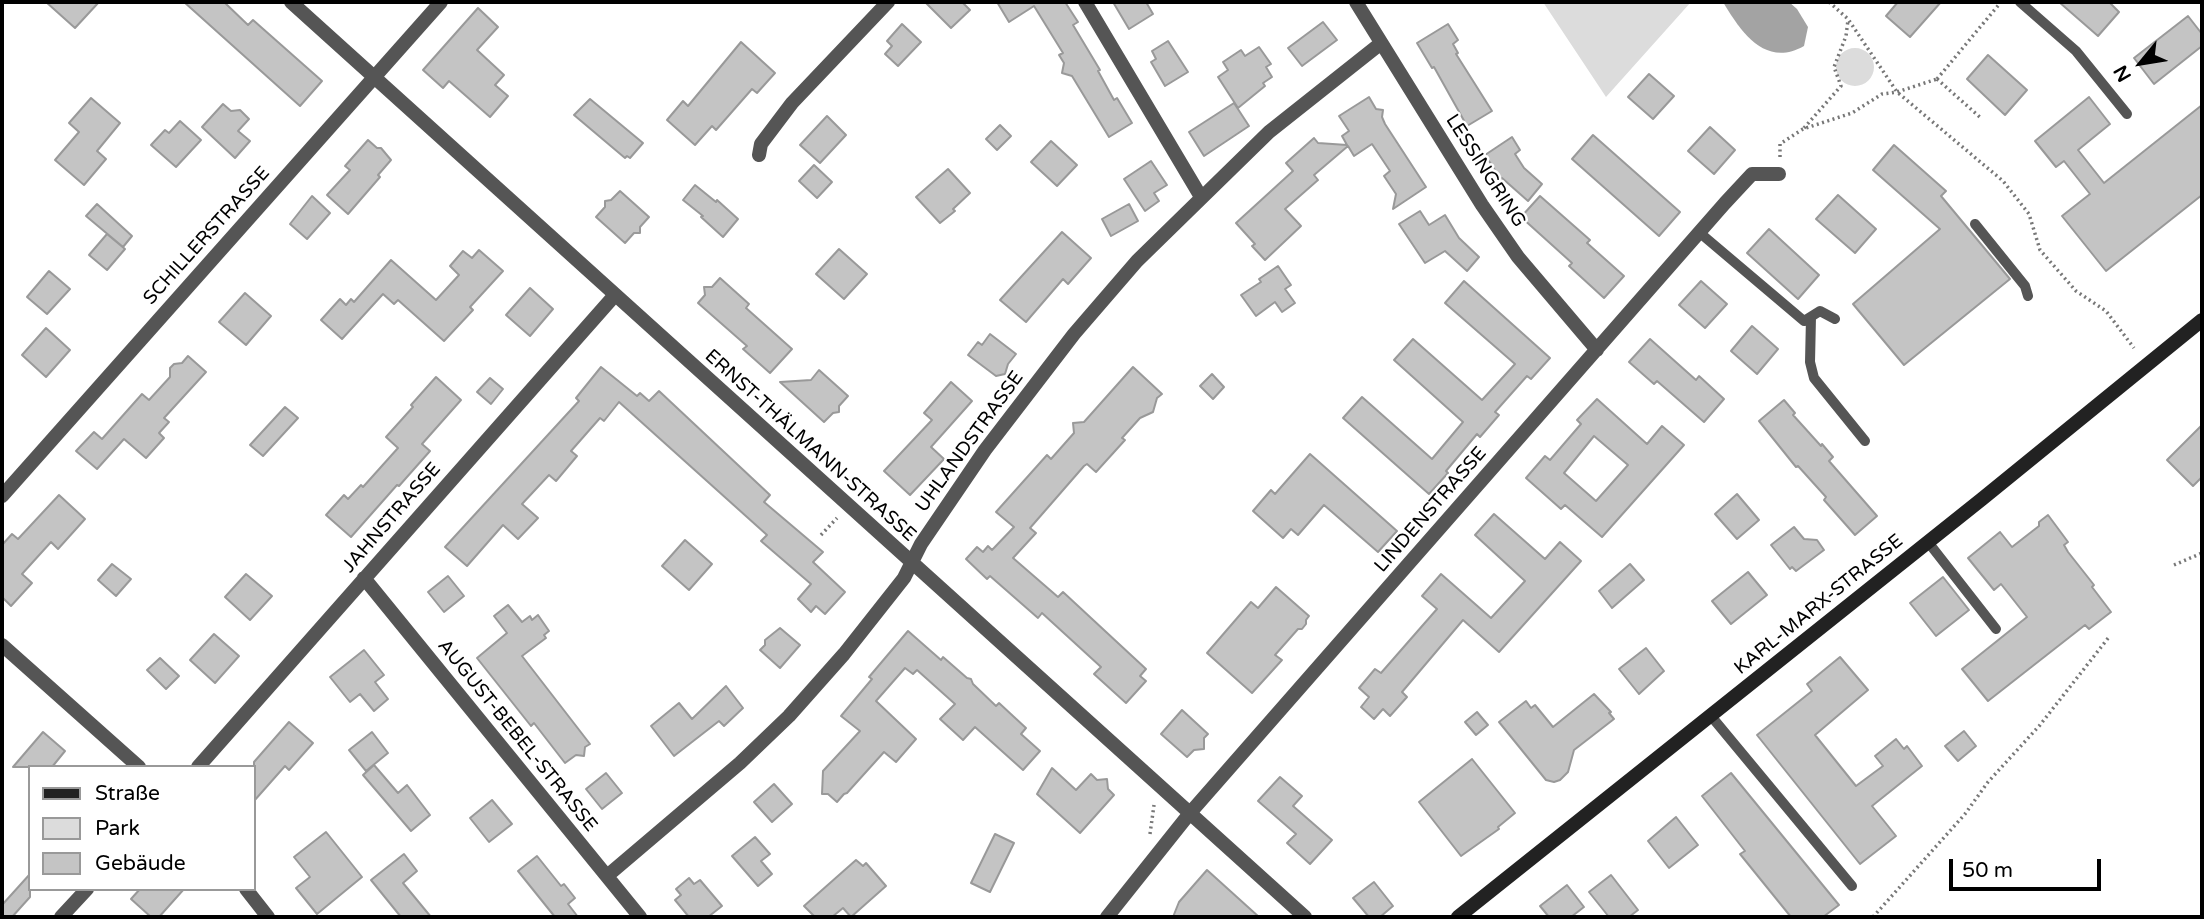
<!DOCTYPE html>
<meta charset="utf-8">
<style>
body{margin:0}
#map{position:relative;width:2204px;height:919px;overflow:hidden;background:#fff;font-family:"Varela Round",sans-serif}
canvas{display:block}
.frame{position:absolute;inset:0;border:4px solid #000;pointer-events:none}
.legend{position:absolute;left:28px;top:765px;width:228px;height:126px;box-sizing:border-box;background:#fff;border:2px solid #999;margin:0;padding:9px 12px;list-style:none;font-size:21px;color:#000}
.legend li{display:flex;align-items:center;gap:14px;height:35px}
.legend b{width:35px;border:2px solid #999}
.north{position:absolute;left:2106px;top:28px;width:70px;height:70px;-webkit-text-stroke:5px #fff;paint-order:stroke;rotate:240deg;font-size:19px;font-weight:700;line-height:28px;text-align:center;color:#000}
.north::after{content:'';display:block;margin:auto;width:24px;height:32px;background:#000;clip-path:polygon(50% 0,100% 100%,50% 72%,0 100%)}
.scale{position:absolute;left:1949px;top:859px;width:152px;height:32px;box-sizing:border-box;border:4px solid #000;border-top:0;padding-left:9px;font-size:21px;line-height:24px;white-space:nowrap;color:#000;-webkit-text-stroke:5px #fff;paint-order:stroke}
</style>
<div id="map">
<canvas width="2204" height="919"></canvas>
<div class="frame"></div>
<ul class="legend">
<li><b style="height:9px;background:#222"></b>Straße</li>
<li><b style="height:19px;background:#dcdcdc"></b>Park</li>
<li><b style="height:19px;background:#c4c4c4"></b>Gebäude</li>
</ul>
<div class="north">N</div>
<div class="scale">50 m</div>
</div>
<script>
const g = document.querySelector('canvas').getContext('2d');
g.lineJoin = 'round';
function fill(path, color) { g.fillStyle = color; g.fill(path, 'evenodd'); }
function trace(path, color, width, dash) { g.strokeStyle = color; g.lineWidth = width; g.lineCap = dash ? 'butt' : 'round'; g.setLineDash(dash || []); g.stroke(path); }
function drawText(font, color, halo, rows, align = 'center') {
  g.font = font + ' "Varela Round",sans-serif'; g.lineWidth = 5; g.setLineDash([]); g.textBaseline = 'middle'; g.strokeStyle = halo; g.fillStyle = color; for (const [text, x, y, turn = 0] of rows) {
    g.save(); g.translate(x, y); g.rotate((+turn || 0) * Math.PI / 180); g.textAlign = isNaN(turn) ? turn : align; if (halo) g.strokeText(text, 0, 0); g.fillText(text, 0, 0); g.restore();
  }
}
fill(new Path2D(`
 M1543,2H1691L1606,97Z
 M1836 67a19 19 0 1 1 38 0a19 19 0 1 1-38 0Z`), '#dcdcdc');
fill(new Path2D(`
 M1723,2H1789L1797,9L1808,27L1804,46C1765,68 1741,32 1723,2Z`), '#a3a3a3');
const building = new Path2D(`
 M46,2H99L75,28Z
 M184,2H224L248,25L253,20L322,81L300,106Z
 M925,2H962L970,10L951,28Z
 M997,2H1065L1078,22L1073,25L1100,70L1098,71L1114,100L1117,98L1132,123L1109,137L1072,76L1062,73L1064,63L1059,55L1063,53L1034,6L1009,22Z
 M1113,2H1146L1153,14L1129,29Z
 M1898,2H1941L1910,37L1886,16Z
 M2059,2H2109L2119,12L2098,36Z
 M478,8L498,27L477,50L504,75L495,85L508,96L490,117L449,81L443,88L423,70Z
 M2188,16L2202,34V46L2154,84L2134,58Z
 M1323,22L1337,40L1302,66L1288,48Z
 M902,24L921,42L898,66L885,54L892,46L887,41Z
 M1448,24L1458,40L1453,44L1458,53L1456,54L1492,111L1467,126L1434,67L1432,68L1417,43Z
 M1168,41L1188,72L1165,86L1151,62L1156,59L1152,51Z
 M741,42L775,73L757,93L752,89L716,130L712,126L695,145L667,120L683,101L688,106Z
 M1259,47L1271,64L1266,67L1272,77L1263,83L1265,86L1238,108L1218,77L1228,70L1223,62L1241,50L1245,56Z
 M1988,55L2027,90L2005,115L1967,79Z
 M1649,74L1674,96L1653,119L1628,97Z
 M1369,97L1376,109L1383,110L1382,117L1385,124L1426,187L1393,209L1396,194L1384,176L1390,171L1372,144L1354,156L1348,146L1314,175L1318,180L1285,209L1301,226L1265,260L1252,246L1255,244L1236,223L1293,171L1286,163L1314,138L1318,143L1347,145L1342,136L1349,131L1339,116Z
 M2089,97L2110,124L2078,150L2104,183L2202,105V195L2106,271L2062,216L2090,194L2064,161L2056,167L2035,141Z
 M91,98L120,123L97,151L106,159L84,185L55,160L79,132L69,123Z
 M590,99L643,143L630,158L627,156L625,158L574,115Z
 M1234,103L1249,126L1204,156L1189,132Z
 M223,104L231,111L240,110L249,119L238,131L250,141L235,158L202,127Z
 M827,116L846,135L820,163L800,145Z
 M180,121L201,140L176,167L151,145L165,130L169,133Z
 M1000,125L1011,136L997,150L986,139Z
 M1710,127L1735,150L1714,174L1688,151Z
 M1593,135L1680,212L1659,236L1572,159Z
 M1512,137L1520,150L1515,154L1524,168L1542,184L1528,201L1502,178L1501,179L1485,155Z
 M368,140L377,148H381L391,160L378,175L380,177L348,214L327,195L350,170L345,166Z
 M1051,141L1077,165L1057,186L1031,162Z
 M1894,145L1946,191L1941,196L2010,279L1904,365L1853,304L1940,229L1873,170Z
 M1151,161L1167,185L1154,193L1159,201L1145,211L1124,179Z
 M814,165L832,182L817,198L799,181Z
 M948,169L970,193L953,209L955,211L940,223L916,197Z
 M695,185L716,202L717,200L738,219L723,237L701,217L703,216L683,200Z
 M620,191L649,217L640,227V233H634L625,243L596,217L605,207V201L611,200Z
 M1838,195L1876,229L1855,253L1816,219Z
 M312,196L330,213L307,239L290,224Z
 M1540,196L1590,240L1587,243L1624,276L1604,298L1569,266L1572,263L1521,217Z
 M97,204L132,236L123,247L86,216Z
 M1129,204L1138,221L1111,236L1102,219Z
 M1420,211L1429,225L1445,215L1459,238L1479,257L1467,271L1445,251L1425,263L1399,224Z
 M1769,229L1819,275L1798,299L1747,253Z
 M1062,232L1091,258L1068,284L1063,279L1026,322L1000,300Z
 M107,234L125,249L107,270L89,255Z
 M839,249L867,274L844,299L816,274Z
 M479,250L503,271L470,307L473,310L444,341L398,300L394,304L383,294L342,339L321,320L340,299L346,305L351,299L354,302L391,260L436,300L459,275L450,266L463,251L472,258Z
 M1278,266L1291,285L1285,289L1295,303L1282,312L1275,302L1256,316L1241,295L1261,282L1259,279Z
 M49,271L70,289L47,314L27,297Z
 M720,278L749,304L746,308L792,349L770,373L743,349L747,346L698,303L705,295L704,287H712Z
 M1464,281L1550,358L1531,379L1527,376L1495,412L1499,415L1480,437L1477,434L1446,471L1448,473L1429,494L1343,418L1362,397L1432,459L1463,422L1394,360L1413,339L1482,400L1515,364L1445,303Z
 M1701,281L1727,304L1705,328L1679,305Z
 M530,288L553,309L530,336L506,315Z
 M245,293L271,316L246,345L219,322Z
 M1752,326L1778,349L1757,374L1731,351Z
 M46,328L70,350L46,377L22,355Z
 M990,334L1016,354L1008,364L1005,374L996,376L968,355L978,342L982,345Z
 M1650,339L1696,380L1699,376L1724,399L1704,422L1657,381L1654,384L1629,362Z
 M188,356L206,372L164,418L169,422L159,433L164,438L146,458L124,439L97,469L76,451L94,432L102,439L142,394L149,400L170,377V368L174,364L182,363Z
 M601,367L637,396L640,393L649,401L659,391L770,495L764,502L823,552L813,562L845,592L825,614L816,606L811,612L798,599L811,584L761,541L767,535L619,402L604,421L600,418L571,451L577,456L556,481L549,475L522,504L538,518L518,539L503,525L467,566L445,547L579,401L576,398Z
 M1133,367L1162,394L1157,398L1153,412L1140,418L1122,438L1125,440L1096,472L1087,464L1084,466L1030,528L1036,533L1013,558L1058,597L1063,592L1146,669L1140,676L1146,681L1126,703L1094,674L1101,667L1042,613L1038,618L990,576L987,579L966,559L977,547L983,552L988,546L992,550L1014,527L996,512L1047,455L1051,459L1074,433L1073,423L1084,422Z
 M819,370L848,396L839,406V412L833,413L824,422L780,382L811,380Z
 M1212,374L1224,387L1213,399L1200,386Z
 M436,377L461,400L422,444L430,451L399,486L397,485L351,537L326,515L344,495L348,499L361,485L363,487L398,448L386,437L413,407L411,405Z
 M490,378L503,389L491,404L477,392Z
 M951,382L972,401L931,447L944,459L910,495L884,471L932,420L924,413Z
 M1597,399L1647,444L1662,426L1684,445L1602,537L1565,505L1561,509L1526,478L1545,456L1550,460L1581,424L1577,420ZM1594,436L1628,465L1596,501L1564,473Z
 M1784,400L1795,413L1793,415L1821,446L1822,444L1833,457L1829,461L1877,516L1855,535L1824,500L1826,497L1798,466L1796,467L1759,421Z
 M285,407L298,418L263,456L250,445Z
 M2202,425V477L2193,486L2167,460Z
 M1310,454L1397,531L1378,552L1324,505L1298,535L1291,529L1283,538L1253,511L1271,490L1275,494Z
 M1737,494L1759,520L1737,539L1715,514Z
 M59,495L85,519L58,549L51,542L22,574L32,583L11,606L2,597V545L12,534L18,539Z
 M1494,514L1545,559L1560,542L1581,561L1499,652L1463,620L1402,692L1407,697L1390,716L1383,709L1374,719L1361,707L1369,697L1359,688L1375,669L1381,673L1437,609L1422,596L1441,574L1491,618L1525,581L1475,535Z
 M2048,515L2068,542L2064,545L2068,552L2094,585L2092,587L2111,612L2089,629L2085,625L1988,701L1962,669L2027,617L2001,584L1994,590L1968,558L2000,532L2012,547L2039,526V522Z
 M1794,527L1804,539L1817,540L1824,550L1796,571L1792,567L1790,569L1771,545Z
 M685,540L712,564L689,590L662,566Z
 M112,564L131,579L116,596L98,580Z
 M1630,564L1644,580L1612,608L1599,591Z
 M1748,572L1767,595L1731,624L1712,601Z
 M246,574L272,596L250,620L225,597Z
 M448,576L464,596L444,612L428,592Z
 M1943,577L1969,610L1936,636L1910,603Z
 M1276,587L1309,616L1306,620V624L1302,629H1298L1275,655L1282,660L1252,693L1207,653L1251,602L1258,608Z
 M508,605L522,622L530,616L532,620L538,615L549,631L544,635L546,638L522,656L590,744L585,747L584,756L576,755L565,763L534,723L531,726L477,658L507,633L494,616Z
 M780,628L800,645L780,668L760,650L765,645V640Z
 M908,631L941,660L943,657L967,678L971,679L973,684L996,706L999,703L1013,716L1026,728L1021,734L1040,751L1023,770L975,727L963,740L940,719L955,704L917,670L913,674L905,668L876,701L916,739L896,762L884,752L847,793L844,794L837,802L828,794H822L823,771L860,731L841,716L872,679L869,677Z
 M214,634L239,656L215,683L190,660Z
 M1646,648L1664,671L1639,694L1619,669Z
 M364,650L384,675L375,682L388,699L374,711L360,694L350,702L330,677Z
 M1840,657L1868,690L1815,735L1856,786L1883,766L1875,756L1896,739L1904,749L1907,746L1922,766L1872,806L1896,836L1860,864L1757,735L1812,691L1807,684Z
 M160,658L179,676L166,689L147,670Z
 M726,686L743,708L724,726L719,721L674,756L651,726L679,703L692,719Z
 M1594,694L1611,712L1609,713L1614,719L1574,750L1568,772L1560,780L1554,782L1546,780L1499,722L1526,701L1531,708L1535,705L1553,727Z
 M1182,710L1208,734L1204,738V749L1194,750L1187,757L1161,734Z
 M1477,712L1488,725L1476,735L1465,722Z
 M289,722L313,743L289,770L285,766L254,801V762Z
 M1964,731L1976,746L1958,761L1945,746Z
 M43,732L65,751L52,767H13Z
 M372,732L388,753L366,771L349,750Z
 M1472,759L1515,813L1498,827L1499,829L1461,856L1419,802Z
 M374,765L398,793L407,785L430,815L411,831L363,775Z
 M1052,768L1076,790L1091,774L1097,780L1107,779L1108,789L1114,795L1080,833L1037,794Z
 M606,773L622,793L602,809L586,789Z
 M1731,773L1839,905L1823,917H1791L1740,854L1745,851L1702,796Z
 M1280,777L1302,796L1293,806L1332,840L1310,864L1287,843L1296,834L1258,801Z
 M774,784L792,804L772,822L754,802Z
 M492,800L512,824L489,842L470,818Z
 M1676,817L1698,845L1669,868L1648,841Z
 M326,832L362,877L317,914L296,888L310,877L294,857Z
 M995,834L1014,843L990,892L971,883Z
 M755,837L770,854L761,861L772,874L758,886L732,856Z
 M404,854L417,871L403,883L431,917H401L371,880Z
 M537,856L561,886L564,884L575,898L568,904L578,917H555L518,871Z
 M856,860L863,866L866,863L886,886L851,917L843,908L832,917H815L804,906Z
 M1207,870L1259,917H1173L1179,902Z
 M30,874V897L12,917H2V905Z
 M1611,875L1638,910L1629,917H1609L1589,892Z
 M689,878L694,884L700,880L722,906L708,917H689L675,900L681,895L676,889Z
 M1374,882L1393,906L1380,917H1369L1353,898Z
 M1567,885L1584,907L1571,917H1549L1540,906Z
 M140,889H184L159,917H151L131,899Z`);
fill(building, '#c4c4c4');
trace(building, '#999', 2);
trace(new Path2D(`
 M1829,2L1848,19L1897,92L2003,181L2029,214L2040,250L2076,291L2106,311L2134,348
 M1937,79L2001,2
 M1937,79L1982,119
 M1804,128L1841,86L1834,67L1846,36L1848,20
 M1780,157V144L1803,129L1852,113L1882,94L1897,92L1937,79
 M821,535L837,518
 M2174,565L2202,553
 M1150,834L1154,805
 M1873,917L1965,814L1988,782L2040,725L2109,637`), '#777', 3.5, [2, 3.5]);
trace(new Path2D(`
 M2020,2L2076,51L2127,114
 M1975,224L2025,286L2028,296
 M1700,233L1804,321L1820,311L1835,319
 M1811,317L1810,362L1814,378L1865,441
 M1928,542L1996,629
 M1711,716L1852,886`), '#555', 10);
trace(new Path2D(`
 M291,2L1305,917
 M1085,2L1201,197
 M1356,2L1482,205L1518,257L1597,350
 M759,155L761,144L792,103L888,2
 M2,496L441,2
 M364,578L640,917
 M2,645L139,767
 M198,767L615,295
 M607,876L740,763L789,716L844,654L904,578L921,544L985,450L1074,334L1137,261L1269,132L1380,44
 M246,889L268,917
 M61,917L87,889
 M1107,917L1190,813L1725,203L1752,174H1779`), '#555', 14);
trace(new Path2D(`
 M1458,917L1982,499L2202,320`), '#222', 14);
drawText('19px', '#000', '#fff', [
 ["LESSINGRING",1485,171,57],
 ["SCHILLERSTRASSE",207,236,-48],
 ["UHLANDSTRASSE",970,442,-54],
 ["ERNST-THÄLMANN-STRASSE",810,446,42],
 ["LINDENSTRASSE",1431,510,-49],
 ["JAHNSTRASSE",392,518,-49],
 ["KARL-MARX-STRASSE",1819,605,-39],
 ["AUGUST-BEBEL-STRASSE",517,736,51]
]);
</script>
